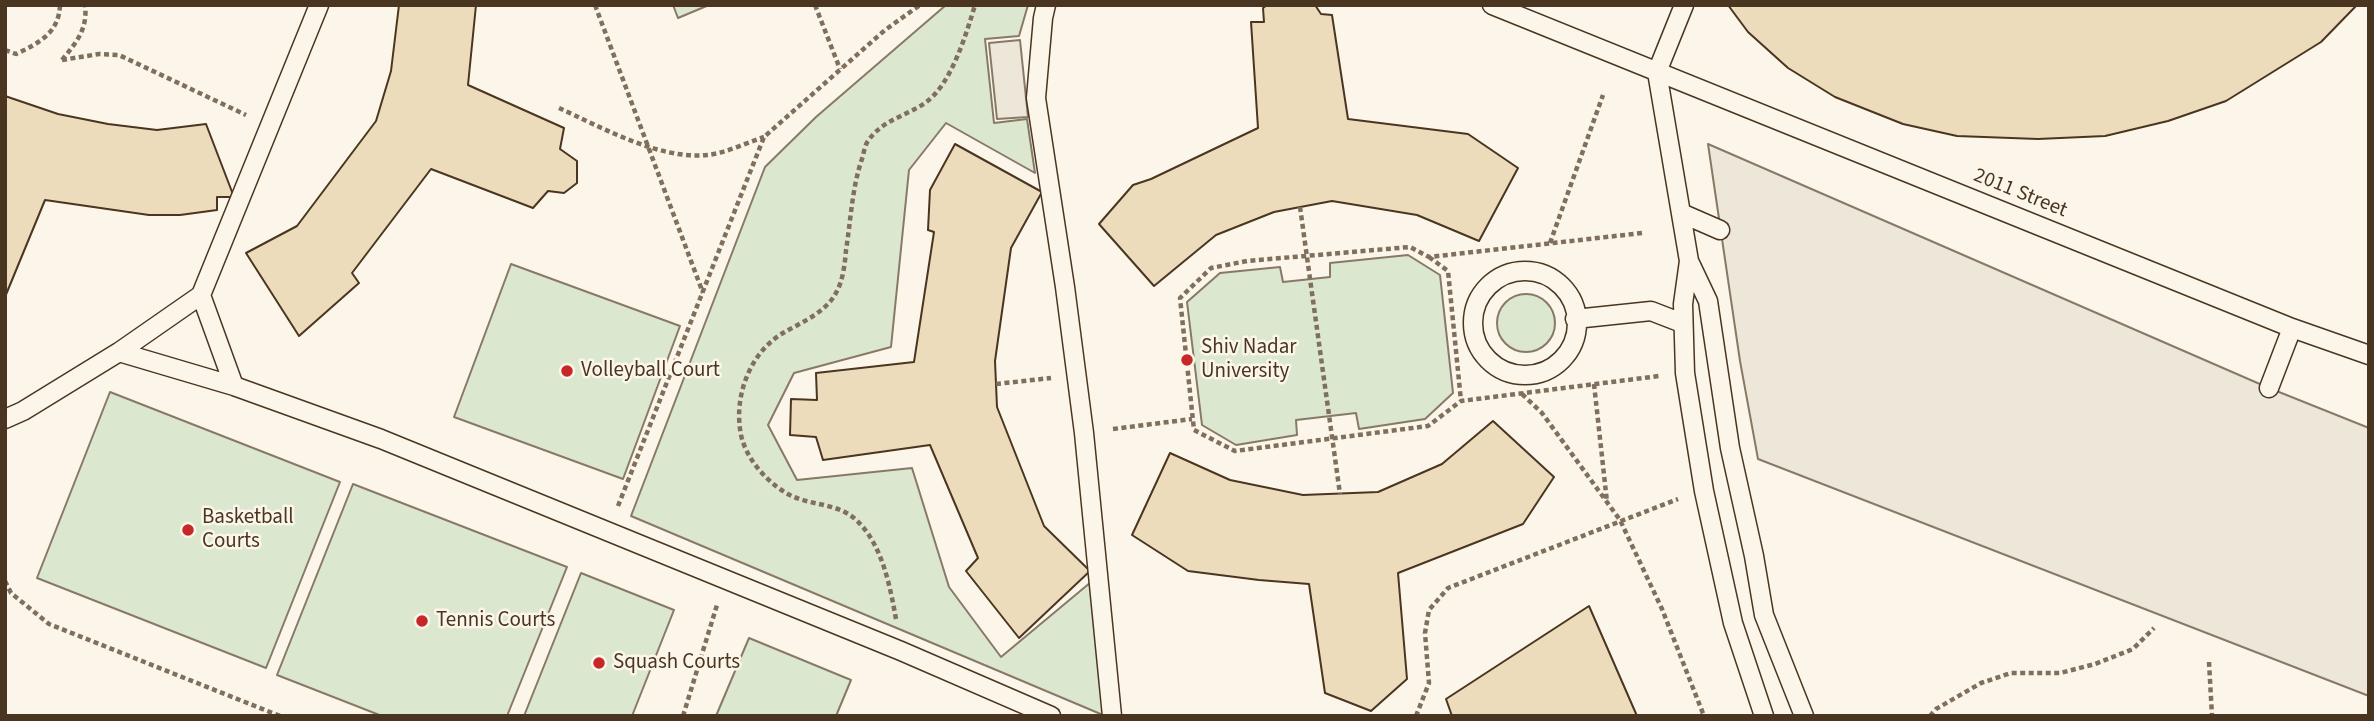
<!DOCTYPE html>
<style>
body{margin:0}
#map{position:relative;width:2374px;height:721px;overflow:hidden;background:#fbf6e9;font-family:"Source Sans 3",sans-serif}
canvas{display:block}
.frame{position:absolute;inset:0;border:7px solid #4a3520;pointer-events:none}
</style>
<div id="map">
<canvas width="2374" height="721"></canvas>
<div class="frame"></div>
</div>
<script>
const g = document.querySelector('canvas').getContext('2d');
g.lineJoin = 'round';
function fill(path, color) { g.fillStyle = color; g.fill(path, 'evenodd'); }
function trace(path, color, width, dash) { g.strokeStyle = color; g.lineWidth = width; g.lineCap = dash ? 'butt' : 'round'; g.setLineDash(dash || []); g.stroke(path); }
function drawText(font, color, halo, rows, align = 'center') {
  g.font = font + ' "Source Sans 3",sans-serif'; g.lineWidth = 5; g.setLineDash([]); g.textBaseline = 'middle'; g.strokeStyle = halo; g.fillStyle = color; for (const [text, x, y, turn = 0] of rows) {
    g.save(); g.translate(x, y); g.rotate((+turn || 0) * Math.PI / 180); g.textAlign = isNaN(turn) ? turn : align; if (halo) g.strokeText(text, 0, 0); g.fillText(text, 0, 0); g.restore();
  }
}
const green = new Path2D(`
 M673,5H709L678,18Z
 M946,5H1028L1019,36L985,39L994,123L1027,119L1035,173L946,123L909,170L891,347L794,373L768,425L797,480L912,468L949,587L1001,657L1091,582L1103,715L631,516L765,167L816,117Z
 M1408,255L1440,275L1453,393L1425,419L1359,429L1356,413L1296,420L1297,435L1236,445L1202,425L1187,302L1220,273L1280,267L1283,282L1330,277V263Z
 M511,264L680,326L623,479L454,417Z
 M1497 323a29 29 0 1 1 58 0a29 29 0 1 1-58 0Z
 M110,392L340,482L266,668L37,578Z
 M353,484L567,567L507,716H382L277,675Z
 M581,573L674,610L632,716H524Z
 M749,638L851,680L836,716H716Z`);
fill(green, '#dce7d0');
trace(green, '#887966', 2);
const parking = new Path2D(`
 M1020,40L1028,117L997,119L989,43Z
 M1708,144L2269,388L2369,428V696L1758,459L1740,361Z`);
fill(parking, '#ede7d9');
trace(parking, '#887966', 2);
const building = new Path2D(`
 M399,5H476L468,85L564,128L560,149L577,161V183L564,193L548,191L533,208L431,169L352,273L359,283L299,336L246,253L297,226L376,121L391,71Z
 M1267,5H1315L1321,14L1332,15L1348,119L1468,134L1518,168L1479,241L1417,215L1332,201L1274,212L1216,235L1154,286L1099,224L1133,185L1151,179L1258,128L1251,22H1264L1263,8Z
 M1728,5H2355L2356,6L2321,42L2226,101L2168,121L2105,136L2038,139L1957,136L1903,124L1835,97L1788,68L1748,32Z
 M5,96L58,114L108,124L157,130L206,124L234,197H217V210L180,215H149L45,200L5,297Z
 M955,144L1042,192L1011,248L995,361L997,407L1044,526L1090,571L1019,638L966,571L978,558L930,445L823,460L816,437L790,435L791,399L817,400L816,373L914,362L934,232L928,230L930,190Z
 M1493,421L1554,477L1523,524L1398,573L1407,679L1371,711L1325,693L1309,584L1259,580L1188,571L1132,535L1170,453L1230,480L1303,495L1378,492L1442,464Z
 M1589,606L1637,716H1452L1446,699Z`);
fill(building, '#ecdcbc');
trace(building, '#4a3520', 2);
const service = new Path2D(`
 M1046,5L1043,18L1036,98L1065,287L1084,433L1112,716
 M1492,5L2292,328L2369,355
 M1684,5L1657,72L1689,261L1708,301L1730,448L1754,556L1764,615L1804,716
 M1681,213L1720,230
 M1689,261L1683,304L1685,373L1704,491L1733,623L1764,716
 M1473 323a52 52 0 1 1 104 0a52 52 0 1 1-104 0Z
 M201,295L234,386
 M1575,319L1651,311L1682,323
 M119,352L234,386L381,439L901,651L1051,716
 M2269,388L2292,328
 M5,419L23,411L119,352L201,295L319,5`);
trace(service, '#4a3520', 21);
trace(new Path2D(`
 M595,5L703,293
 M815,5L840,69
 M5,50L16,54C39,43 59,33 60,5
 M62,60L99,54L119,55L246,115
 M62,60C76,43 88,29 85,5
 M559,108C601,127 659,160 707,155C726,153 746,143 764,137
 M1300,207L1340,494
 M1642,233L1429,257L1410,247L1247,261L1211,268L1180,298L1194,430L1235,451L1428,426L1461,401L1659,376
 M1550,243L1603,95
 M1429,257L1448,271L1461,401
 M996,384L1051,378
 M1594,384L1607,502
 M1522,394L1542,413L1620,520L1662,609L1704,716
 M1113,429L1192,419
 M618,506L764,137L885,30L920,5
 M5,581L11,593L49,624L280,716
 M896,619C890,586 882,542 854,518C837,504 813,505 794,497C769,486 743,457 740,429C735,393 751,352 783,333C802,322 827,312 837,291C843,280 845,263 846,250C851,219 852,186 863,156C864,151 865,145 868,141C882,120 906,116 925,103C951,85 966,35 975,5
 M2209,662L2212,716
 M683,716L717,605
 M1416,716L1429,683L1425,633L1429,610L1448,588L1678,499
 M1930,716L1936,709L1981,683L2011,673H2060L2095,664L2133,649L2154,628`), '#7f6f5c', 4.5, [5, 3.5]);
trace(service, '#fbf6e9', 18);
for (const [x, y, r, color] of [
 [1187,360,7,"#c62828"],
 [567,371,7,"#c62828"],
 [188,530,7,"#c62828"],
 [422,621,7,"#c62828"],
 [599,663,7,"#c62828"]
]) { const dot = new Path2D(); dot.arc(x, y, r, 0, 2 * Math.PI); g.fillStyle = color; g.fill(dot); trace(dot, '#fbf6e9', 2.5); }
drawText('21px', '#4a3520', '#fbf6e9', [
 ["2011 Street",2020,194,22]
]);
drawText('21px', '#4a3520', '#fbf6e9', [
 ["Shiv Nadar",1201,348],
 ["University",1201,372],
 ["Volleyball Court",581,371],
 ["Basketball",202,518],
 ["Courts",202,542],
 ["Tennis Courts",436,621],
 ["Squash Courts",613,663]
], 'left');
</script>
